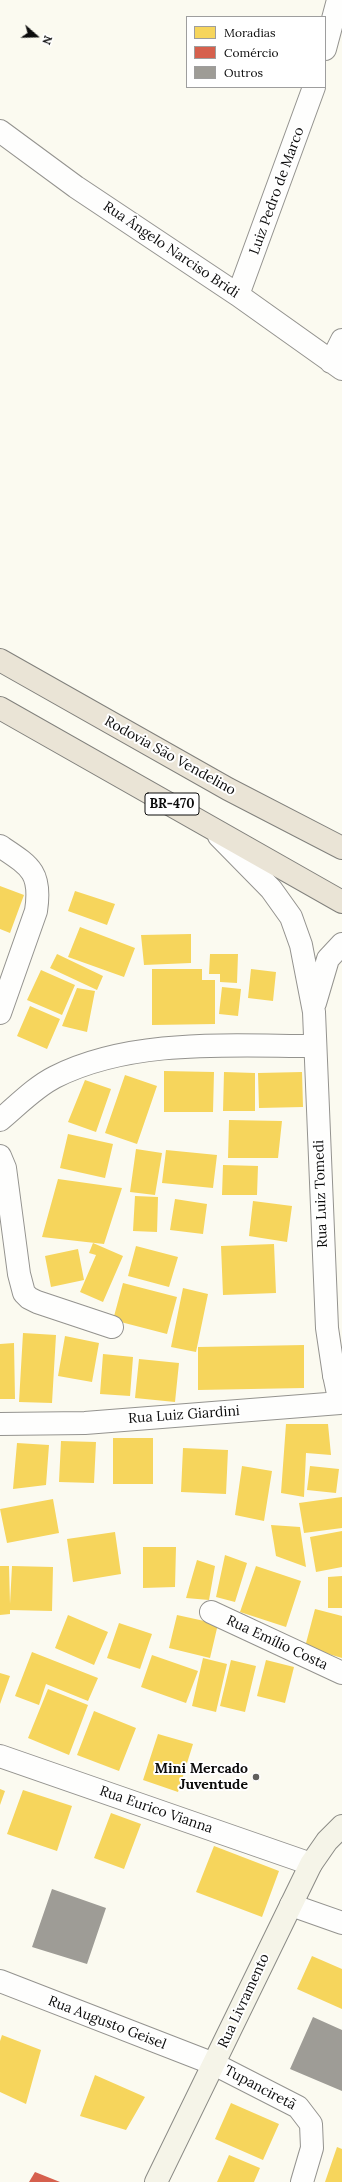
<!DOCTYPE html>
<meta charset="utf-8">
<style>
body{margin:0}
#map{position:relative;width:342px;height:2182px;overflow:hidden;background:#fbfaf0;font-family:Lora,serif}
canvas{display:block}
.legend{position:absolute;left:186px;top:16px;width:140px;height:72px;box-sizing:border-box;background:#fff;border:1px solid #9e9e9e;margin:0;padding:5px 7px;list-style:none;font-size:12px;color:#0c0c0c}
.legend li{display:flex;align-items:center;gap:8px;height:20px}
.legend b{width:20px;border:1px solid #9e9e9e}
.north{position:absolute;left:16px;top:16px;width:40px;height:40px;-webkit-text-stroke:3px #fff;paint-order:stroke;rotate:110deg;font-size:11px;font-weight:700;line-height:16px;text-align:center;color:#0c0c0c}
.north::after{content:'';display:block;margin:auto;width:14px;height:18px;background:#0c0c0c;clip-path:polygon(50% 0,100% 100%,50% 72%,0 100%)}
</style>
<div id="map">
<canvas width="342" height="2182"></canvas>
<ul class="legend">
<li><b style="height:11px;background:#f6d55c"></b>Moradias</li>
<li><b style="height:11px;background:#d6604d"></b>Comércio</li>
<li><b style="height:11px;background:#9e9c96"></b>Outros</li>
</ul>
<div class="north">N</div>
</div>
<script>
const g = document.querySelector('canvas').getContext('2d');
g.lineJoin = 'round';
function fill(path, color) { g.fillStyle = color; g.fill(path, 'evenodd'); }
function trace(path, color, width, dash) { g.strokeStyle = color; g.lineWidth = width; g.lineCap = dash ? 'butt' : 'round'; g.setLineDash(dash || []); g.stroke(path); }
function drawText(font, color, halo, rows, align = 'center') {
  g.font = font + ' Lora,serif'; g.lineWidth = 4; g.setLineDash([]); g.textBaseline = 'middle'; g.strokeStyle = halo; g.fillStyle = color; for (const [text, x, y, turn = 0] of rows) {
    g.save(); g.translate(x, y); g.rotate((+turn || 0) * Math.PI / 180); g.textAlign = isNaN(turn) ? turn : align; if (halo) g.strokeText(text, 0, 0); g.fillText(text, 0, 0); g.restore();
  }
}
fill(new Path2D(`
 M0,886L24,895L10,933L0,929Z
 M75,891L115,904L107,925L68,911Z
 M80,927L135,948L124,977L68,957Z
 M191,934V963L144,965L141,935Z
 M57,954L103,976L97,990L50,968Z
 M210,954H238L237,983L220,982V974H209Z
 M152,969H202V980H215V1024L152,1025Z
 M251,969L276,972L273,1001L248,998Z
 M41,970L75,985L62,1015L27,1000Z
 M222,987L241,989L238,1016L219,1014Z
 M77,988L95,991L87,1032L62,1026Z
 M30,1006L60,1019L47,1049L17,1036Z
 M164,1071L214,1072L213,1112H164Z
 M224,1072L255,1073V1111H223Z
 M302,1072L303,1107L259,1108L258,1073Z
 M125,1075L157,1086L137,1144L105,1133Z
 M85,1080L111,1089L96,1132L68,1122Z
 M229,1120L282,1121L278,1158H228Z
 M68,1134L113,1144L105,1178L60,1168Z
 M136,1149L162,1153L155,1195L130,1192Z
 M166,1150L217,1155L213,1188L162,1183Z
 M223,1165L258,1166L257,1195H222Z
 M58,1179L122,1188L104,1244L42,1237Z
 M135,1196L158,1197L157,1232L133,1231Z
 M175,1199L207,1204L203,1234L170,1230Z
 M253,1201L292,1206L287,1242L249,1236Z
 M93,1243L123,1256L103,1302L80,1292L96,1255L89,1253Z
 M274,1244L276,1293L223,1295L221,1246Z
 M136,1246L178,1257L169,1287L128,1276Z
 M78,1249L84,1280L51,1287L45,1256Z
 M123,1283L177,1297L167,1334L113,1320Z
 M183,1288L208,1294L196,1352L171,1347Z
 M23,1333L56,1335L52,1403L19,1402Z
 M65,1336L99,1343L92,1382L58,1376Z
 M14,1343L15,1399H0V1344Z
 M304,1345V1388L198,1390V1347Z
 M103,1354L133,1357L130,1396L100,1394Z
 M139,1359L179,1363L175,1402L135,1398Z
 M286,1424H328L331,1455L306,1453L304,1497L281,1493Z
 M113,1438H153V1484H113Z
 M61,1441L96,1442L94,1483L59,1482Z
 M17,1443L49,1445L46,1485L13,1489Z
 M183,1448L228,1450L226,1494L181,1492Z
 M242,1466L272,1471L264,1521L235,1515Z
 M310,1466L339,1469L336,1493L307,1490Z
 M342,1497V1528L304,1533L299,1503Z
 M53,1499L59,1533L7,1543L0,1509Z
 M271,1525L300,1527L306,1567L276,1556Z
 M342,1531V1567L316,1572L310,1537Z
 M115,1532L121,1574L73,1582L67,1539Z
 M143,1547H176L175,1587L143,1588Z
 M225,1555L247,1563L235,1602L216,1597Z
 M197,1560L215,1566L209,1600L186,1598Z
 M0,1566H9L10,1604L12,1566L53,1567L52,1611L10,1610V1614L0,1615Z
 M256,1566L301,1581L286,1627L240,1612Z
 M342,1576V1608H328V1577Z
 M315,1609L342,1616V1658L305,1647Z
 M68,1615L108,1632L94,1665L55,1648Z
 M177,1615L218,1624L210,1658L169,1648Z
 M119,1623L152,1634L140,1669L107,1658Z
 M32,1652L98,1678L88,1701L46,1684L39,1705L15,1696Z
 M152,1655L198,1671L186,1703L141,1687Z
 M203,1658L227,1664L216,1712L192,1706Z
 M231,1660L256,1666L245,1712L220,1706Z
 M266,1660L294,1667L285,1703L257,1696Z
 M0,1673L10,1676L0,1704Z
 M48,1689L88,1705L69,1755L28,1738Z
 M94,1711L136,1728L119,1771L77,1755Z
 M158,1734L193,1744L178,1792L143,1780Z
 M0,1789L5,1791L0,1805Z
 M23,1790L72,1806L57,1851L7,1834Z
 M111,1813L141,1824L124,1869L94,1858Z
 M214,1846L279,1871L262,1917L196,1892Z
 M312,1956L342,1969V2009L297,1989Z
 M2,2035L41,2050L26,2104L0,2092V2041Z
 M95,2075L145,2097L126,2130L80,2116Z
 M231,2103L279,2124L263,2160L215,2139Z
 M337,2147L342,2149V2182H325Z
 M229,2155L260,2168L254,2182H217Z`), '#f6d55c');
fill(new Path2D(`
 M35,2172L60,2182H29Z`), '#d6604d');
fill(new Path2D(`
 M52,1889L106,1908L87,1964L32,1947Z
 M313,2017L342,2030V2091L290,2069Z`), '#9e9c96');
const minor = new Path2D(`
 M325,49L338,0
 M0,131L76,187L238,295L342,369
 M238,295L314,87
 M331,362L342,340
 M0,846C30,866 42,872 36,911L0,1013
 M0,1120C17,1106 35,1087 55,1077C132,1038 231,1046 315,1046
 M0,1156L5,1168L19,1274L24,1293L29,1298L37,1302L112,1327
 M0,1424L85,1423L340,1403L334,1375
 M211,1612L342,1673
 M0,1756L311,1864
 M291,1905L342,1923
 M0,1981L214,2064L298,2107L311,2124L312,2148L302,2182`);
const tertiary = new Path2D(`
 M219,836L271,889L291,917L301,945L314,1012L327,1328L334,1375L342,1373
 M315,1003L328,959L342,944`);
const secondary = new Path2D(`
 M156,2182L311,1864L327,1841L342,1826`);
const trunk = new Path2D(`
 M0,660L228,789L342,848
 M0,708L342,902`);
trace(minor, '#94938f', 24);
trace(tertiary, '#94938f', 24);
trace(secondary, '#8a8a85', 24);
trace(trunk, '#81807c', 24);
trace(minor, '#fefefd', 22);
trace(tertiary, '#fefefd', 22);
trace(secondary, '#f5f4e8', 22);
trace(trunk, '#eae4d6', 22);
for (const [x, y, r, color] of [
 [256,1777,4,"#605f5c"]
]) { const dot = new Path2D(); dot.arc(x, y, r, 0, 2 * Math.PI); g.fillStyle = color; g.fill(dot); trace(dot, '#fff', 1.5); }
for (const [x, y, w] of [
 [172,804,54]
]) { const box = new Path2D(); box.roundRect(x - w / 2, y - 11, w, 22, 3); g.fillStyle = '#fff'; g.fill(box); trace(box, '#0c0c0c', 1); }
drawText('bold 13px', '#0c0c0c', null, [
 ["BR-470",172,804]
]);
drawText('14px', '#0c0c0c', '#fff', [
 ["Luiz Pedro de Marco",277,191,-70],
 ["Rua Ângelo Narciso Bridi",171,250,34],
 ["Rodovia São Vendelino",170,756,29],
 ["Rua Luiz Tomedi",321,1194,-92],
 ["Rua Luiz Giardini",184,1415,-4],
 ["Rua Emílio Costa",277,1643,25],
 ["Rua Eurico Vianna",156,1810,19],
 ["Rua Livramento",244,2001,-65],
 ["Rua Augusto Geisel",107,2023,21],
 ["Tupanciretã",260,2088,28]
]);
drawText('bold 14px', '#0c0c0c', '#fff', [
 ["Mini Mercado",248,1769],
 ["Juventude",248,1785]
], 'right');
</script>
